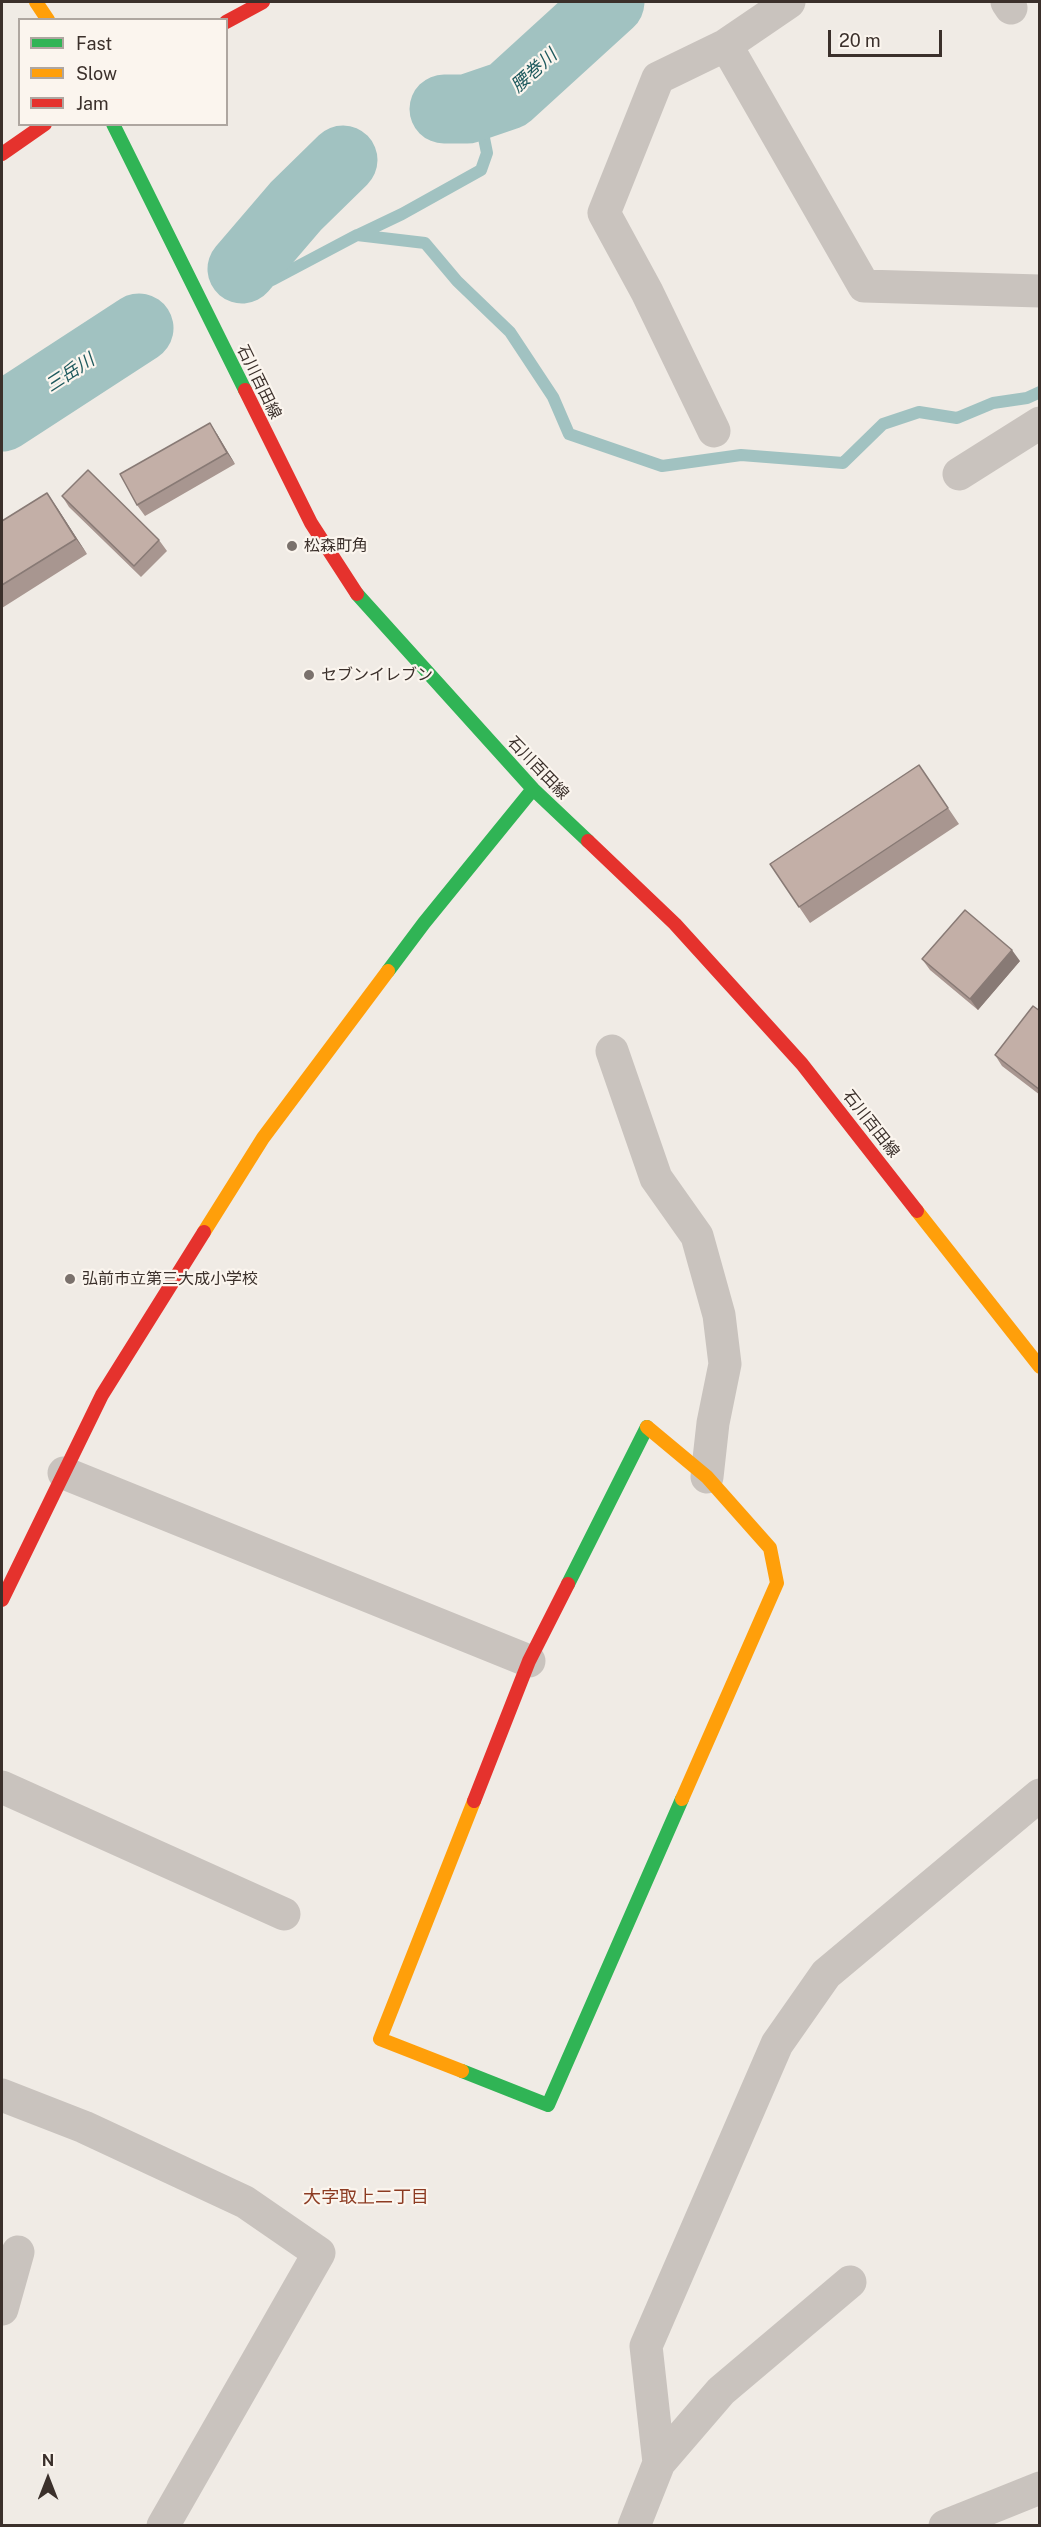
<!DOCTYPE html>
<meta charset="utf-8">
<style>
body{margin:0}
#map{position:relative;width:1041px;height:2527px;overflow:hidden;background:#f0ebe5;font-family:"Public Sans",sans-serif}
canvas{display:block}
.frame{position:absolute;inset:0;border:3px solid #3b302b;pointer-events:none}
.legend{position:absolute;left:18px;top:18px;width:210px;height:108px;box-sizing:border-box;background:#fbf5ee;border:2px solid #aea6a0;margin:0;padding:8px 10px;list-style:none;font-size:18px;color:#3b302b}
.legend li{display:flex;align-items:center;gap:12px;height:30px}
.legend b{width:30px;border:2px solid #aea6a0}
.north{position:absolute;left:18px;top:2449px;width:60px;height:60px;-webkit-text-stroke:4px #fbf5ee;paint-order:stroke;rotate:0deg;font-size:16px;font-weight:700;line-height:24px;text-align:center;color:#3b302b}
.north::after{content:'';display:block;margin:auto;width:21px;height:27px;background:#3b302b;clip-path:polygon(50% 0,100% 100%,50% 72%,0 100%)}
.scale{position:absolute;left:828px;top:30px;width:114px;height:27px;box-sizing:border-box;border:3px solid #3b302b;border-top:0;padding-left:8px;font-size:18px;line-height:21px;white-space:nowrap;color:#3b302b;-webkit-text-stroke:4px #fbf5ee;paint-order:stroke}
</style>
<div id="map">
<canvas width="1041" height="2527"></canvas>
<div class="frame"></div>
<ul class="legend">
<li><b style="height:8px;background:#30b455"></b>Fast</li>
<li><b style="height:8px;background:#ff9f0a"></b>Slow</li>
<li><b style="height:8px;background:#e5322d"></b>Jam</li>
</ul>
<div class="north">N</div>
<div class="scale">20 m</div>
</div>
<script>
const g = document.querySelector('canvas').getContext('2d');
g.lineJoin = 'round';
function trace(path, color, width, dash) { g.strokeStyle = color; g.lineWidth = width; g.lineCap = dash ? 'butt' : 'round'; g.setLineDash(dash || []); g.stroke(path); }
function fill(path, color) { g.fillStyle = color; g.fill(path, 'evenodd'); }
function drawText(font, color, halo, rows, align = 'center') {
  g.font = font + ' "Public Sans","Noto Sans JP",sans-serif'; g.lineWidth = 4.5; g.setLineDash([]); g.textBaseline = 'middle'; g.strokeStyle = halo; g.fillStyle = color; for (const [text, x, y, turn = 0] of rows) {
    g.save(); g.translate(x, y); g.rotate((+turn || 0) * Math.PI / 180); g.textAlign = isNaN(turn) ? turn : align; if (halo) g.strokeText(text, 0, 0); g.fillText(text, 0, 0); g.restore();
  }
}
trace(new Path2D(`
 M358,235L402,214L481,170L487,153L481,123L486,104
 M272,280L357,235L425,243L457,281L510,332L553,397L569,434L662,466L741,455L843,463L883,424L919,412L957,418L993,403L1027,398L1040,392`), '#a1c2c1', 12);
trace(new Path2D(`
 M444,109H467L508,95L610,2
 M242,269L296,206L343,160
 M2,417L139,328`), '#a1c2c1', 69);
trace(new Path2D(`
 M789,2L726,45L864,286L1040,291
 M1007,2L1011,8
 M714,431L647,292L604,213L658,78L726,45
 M959,474L1040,423
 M612,1051L656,1178L697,1236L719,1315L725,1364L713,1423L707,1477
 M64,1473L529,1661
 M2,1787L284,1914
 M2,2095L84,2127L245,2202L319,2253L163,2526
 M2,2309L18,2252
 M659,2463L721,2391L850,2282
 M634,2526L659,2463L646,2346L777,2044L826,1974L1040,1795
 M945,2526L1040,2488`), '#c9c3be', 33);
trace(new Path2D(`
 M113,124L245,390
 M357,594L533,789L588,841
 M388,971L424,923L533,789
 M568,1584L647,1427
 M462,2071L548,2105L682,1799`), '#30b455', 14);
trace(new Path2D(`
 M36,2L48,20
 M917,1211L1040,1367
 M204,1232L263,1138L388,971
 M647,1427L707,1477L770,1548L777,1583L682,1799
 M462,2071L380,2039L474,1801`), '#ff9f0a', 14);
trace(new Path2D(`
 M226,22L263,2
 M2,154L45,124
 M245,390L311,523L357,594
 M588,841L675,924L802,1064L917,1211
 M2,1600L102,1395L204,1232
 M474,1801L529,1661L568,1584`), '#e5322d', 14);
fill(new Path2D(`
 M217,434L235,464L145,516L137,505Z
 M47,493L87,554L2,608V521Z
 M62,496L159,540L167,551L141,577L69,507Z
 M919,765L959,824L810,923L770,864Z
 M922,959L1020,961L978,1010L930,970Z
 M1040,1011V1095L1002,1066L995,1055Z`), '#a89690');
fill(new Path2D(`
 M210,423L217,434L235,464L227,453Z
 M47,493L58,509L87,554L76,539Z
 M1012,950L1020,961L978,1010L970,999Z`), '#887a75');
const building = new Path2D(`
 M210,423L227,453L137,505L120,474Z
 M88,470L159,540L134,566L62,496Z
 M47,493L76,539L2,585V521Z
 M919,765L948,808L799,907L770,864Z
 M965,910L1012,950L970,999L922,959Z
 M1033,1006L1040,1011V1090L995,1055Z`);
fill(building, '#c3afa7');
trace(building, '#887a75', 1.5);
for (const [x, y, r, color] of [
 [292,546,6,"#7a716c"],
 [309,675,6,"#7a716c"],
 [70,1279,6,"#7a716c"]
]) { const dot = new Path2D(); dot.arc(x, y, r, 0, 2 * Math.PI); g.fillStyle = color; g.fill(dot); trace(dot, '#fbf5ee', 2); }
drawText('16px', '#3b302b', '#fbf5ee', [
 ["石川百田線",259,382,64],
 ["石川百田線",538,768,46],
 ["石川百田線",871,1124,52]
]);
drawText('16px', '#3b302b', '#fbf5ee', [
 ["松森町角",304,546],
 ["セブンイレブン",321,675],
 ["弘前市立第三大成小学校",82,1279]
], 'left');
drawText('italic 18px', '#1f5a5e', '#fbf5ee', [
 ["腰巻川",534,71,-42],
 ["三岳川",70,373,-33]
]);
drawText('18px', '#8c3b22', '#fbf5ee', [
 ["大字取上二丁目",366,2197]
]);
</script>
